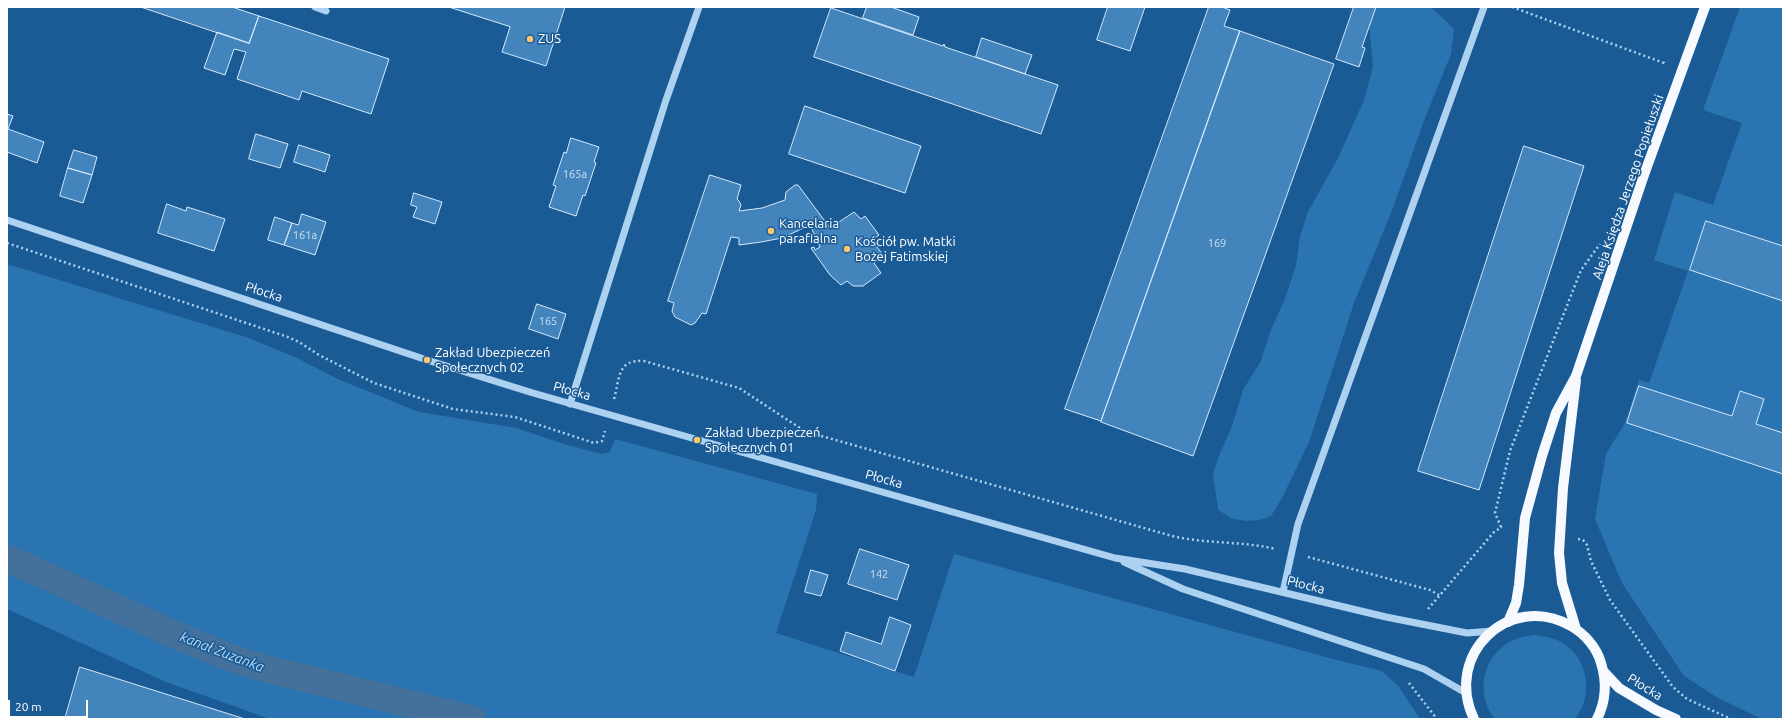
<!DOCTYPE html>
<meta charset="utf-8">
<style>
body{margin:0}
#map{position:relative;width:1790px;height:726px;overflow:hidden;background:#1a5b96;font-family:Ubuntu,sans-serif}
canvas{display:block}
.frame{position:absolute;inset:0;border:8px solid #fff;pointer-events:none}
.scale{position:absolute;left:8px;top:700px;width:80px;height:18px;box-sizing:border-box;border:2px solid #fff;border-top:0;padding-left:5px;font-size:12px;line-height:14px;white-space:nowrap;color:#fff;-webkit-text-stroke:3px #1a5b96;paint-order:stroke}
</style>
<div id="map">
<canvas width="1790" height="726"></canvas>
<div class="frame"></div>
<div class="scale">20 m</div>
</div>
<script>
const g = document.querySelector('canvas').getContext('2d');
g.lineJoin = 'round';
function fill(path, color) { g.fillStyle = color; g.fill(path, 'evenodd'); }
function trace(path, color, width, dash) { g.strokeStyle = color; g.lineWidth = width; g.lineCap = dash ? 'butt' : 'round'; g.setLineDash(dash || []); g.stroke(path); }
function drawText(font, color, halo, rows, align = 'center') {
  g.font = font + ' Ubuntu,sans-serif'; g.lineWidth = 3; g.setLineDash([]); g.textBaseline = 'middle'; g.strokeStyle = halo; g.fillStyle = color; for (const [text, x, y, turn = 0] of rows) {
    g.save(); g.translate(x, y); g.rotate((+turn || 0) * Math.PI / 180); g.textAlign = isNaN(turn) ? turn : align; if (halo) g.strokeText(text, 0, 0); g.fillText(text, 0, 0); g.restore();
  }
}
fill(new Path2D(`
 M1373,7H1431L1454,29L1451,54L1423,123L1393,208L1354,303L1309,442L1282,498L1271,516L1260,520L1247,521L1233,519L1218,510L1213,473L1221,451L1232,426L1243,390L1261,361L1270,332L1284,301L1296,266L1300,236L1308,212L1338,158L1364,100L1373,67L1369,22Z
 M1740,7H1783V719H1762L1718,698L1684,676L1622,583L1595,519L1606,454L1625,423L1639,380L1649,383L1688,271L1654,260L1675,192L1713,205L1742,123L1703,110Z
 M7,264L246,337L295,357L340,380L419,412L516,428L567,445L602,454L610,452L615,439L817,494L816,510L776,633L914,677L954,554L1329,658L1382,671L1399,687L1420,719H270L166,682L7,609Z
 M1534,635C1545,636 1556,638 1566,645C1589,662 1593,697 1575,719H1495C1477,698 1481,664 1502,647C1511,639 1522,637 1534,635Z`), '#2a74b2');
trace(new Path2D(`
 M7,558L171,633L226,656L263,668L472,719`), '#43719b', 28);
const building = new Path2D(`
 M141,7H232L259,16L249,43Z
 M449,7H565L546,66L502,52L510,27Z
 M867,7H891L919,17L913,35L863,18Z
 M1108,7H1145L1130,51L1097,40Z
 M1209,7H1222L1230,10L1224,26L1240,31L1101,421L1065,409Z
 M1354,7H1376L1362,47L1365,48L1359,67L1336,59Z
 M831,8L943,46L944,44L945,47L1058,85L1041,134L814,57Z
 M259,16L389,59L371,114L302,91L299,100L237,79L246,52L234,49L225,75L204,68L217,32L249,43Z
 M1240,31L1334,64L1193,456L1101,422Z
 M982,38L1032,55L1025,74L976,57Z
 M805,106L921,146L905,193L789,154Z
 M7,114L13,116L8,129L44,142L37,163L7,152Z
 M256,134L288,144L280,168L249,159Z
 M571,138L599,147L594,162L596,163L585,196L583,195L576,216L549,207L556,186L553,185L564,152L566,153Z
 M299,145L330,155L325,172L294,162Z
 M1524,146L1584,166L1479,490L1418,471Z
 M74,150L97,157L92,175L68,168Z
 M68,168L92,175L83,203L60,196Z
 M710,175L741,185L737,199L739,201L741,205L739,211L762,208L785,200L786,192L795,185H798L830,228L854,212L861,219L865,216L879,235L875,238L879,244L877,247L883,255L874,263L881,273L863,286H853L847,281L841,285L830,275L813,251L811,248L814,247L815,250L820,247L810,225L782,238L761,242L739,245V238L731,237L706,314L702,313L695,323L691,325L675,317L672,311L674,303L668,301Z
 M414,193L442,202L435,224L413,217L417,207L411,205Z
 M167,204L186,211L187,207L225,219L214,251L158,233Z
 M302,214L326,222L315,255L284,245L292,223L298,225Z
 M275,217L292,223L284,245L268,240Z
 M1706,221L1783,246V301L1690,270Z
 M537,304L566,314L558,339L529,329Z
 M1639,386L1732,416L1740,391L1764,399L1756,424L1783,433V474L1627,423Z
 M860,549L909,565L897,600L848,584Z
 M811,570L828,575L821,596L805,592Z
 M890,617L911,625L895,671L840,651L846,632L881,644Z
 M80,667L245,719H65Z`);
fill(building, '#4384bd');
trace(building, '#d3e9fb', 1);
trace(new Path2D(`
 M1512,7L1664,63V64
 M7,243L288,337L299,342L319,355L374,383L453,409L515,417L594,443L602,441L605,431
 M614,399C620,378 617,359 644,361L739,388L803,430L811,433L1172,536C1206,544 1242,541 1276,549
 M1501,527L1495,513L1510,451L1581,270L1600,244
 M1578,539L1583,540L1587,545L1591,561L1610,600L1673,687L1687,699L1731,719
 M1308,557L1430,590L1439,595
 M1428,609L1494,532L1502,527
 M1409,683L1437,719`), '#add1f0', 2.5, [2, 3]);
trace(new Path2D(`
 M315,7L326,11
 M7,220L427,360L533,393L1115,558L1185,569L1386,617L1467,633L1492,631
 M570,404L666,100L699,7
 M1124,562L1183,589L1424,669L1466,693
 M1283,592L1298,524L1484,7`), '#add1f0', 7);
trace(new Path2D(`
 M1576,380L1563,488L1559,553L1562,583L1576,629
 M1508,622L1516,603L1519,585L1525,518L1542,456L1556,413L1576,376L1644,175L1705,7
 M1604,672L1619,688L1656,710L1676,719
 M1474,719C1443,655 1509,591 1571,626C1585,634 1597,648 1601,663C1607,682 1606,701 1597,719`), '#f6faff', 10);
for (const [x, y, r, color] of [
 [530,39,4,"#ffc76c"],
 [771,231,4,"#ffc76c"],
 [847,249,4,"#ffc76c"],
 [427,360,4,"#ffc76c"],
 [697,440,4,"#ffc76c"]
]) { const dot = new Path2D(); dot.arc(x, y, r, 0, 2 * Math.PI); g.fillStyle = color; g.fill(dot); trace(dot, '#1a5b96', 1.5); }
drawText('11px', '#d0e0ee', null, [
 ["165a",575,174],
 ["161a",305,235],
 ["169",1217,243],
 ["165",548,321],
 ["142",879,574]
]);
drawText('13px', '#fff', '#1a5b96', [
 ["ZUS",538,39],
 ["Kancelaria",779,224],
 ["parafialna",779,239],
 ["Kościół pw. Matki",855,242],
 ["Bożej Fatimskiej",855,257],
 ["Zakład Ubezpieczeń",435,353],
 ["Społecznych 02",435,368],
 ["Zakład Ubezpieczeń",705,433],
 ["Społecznych 01",705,448]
], 'left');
drawText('13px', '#fff', '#1a5b96', [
 ["Aleja Księdza Jerzego Popiełuszki",1628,187,-71],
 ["Płocka",264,292,18],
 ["Płocka",572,391,16],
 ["Płocka",884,479,16],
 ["Płocka",1306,585,14],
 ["Płocka",1645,687,32]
]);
drawText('italic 14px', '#b9dbf7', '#1a5b96', [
 ["kanał Zuzanka",222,652,21]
]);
</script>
